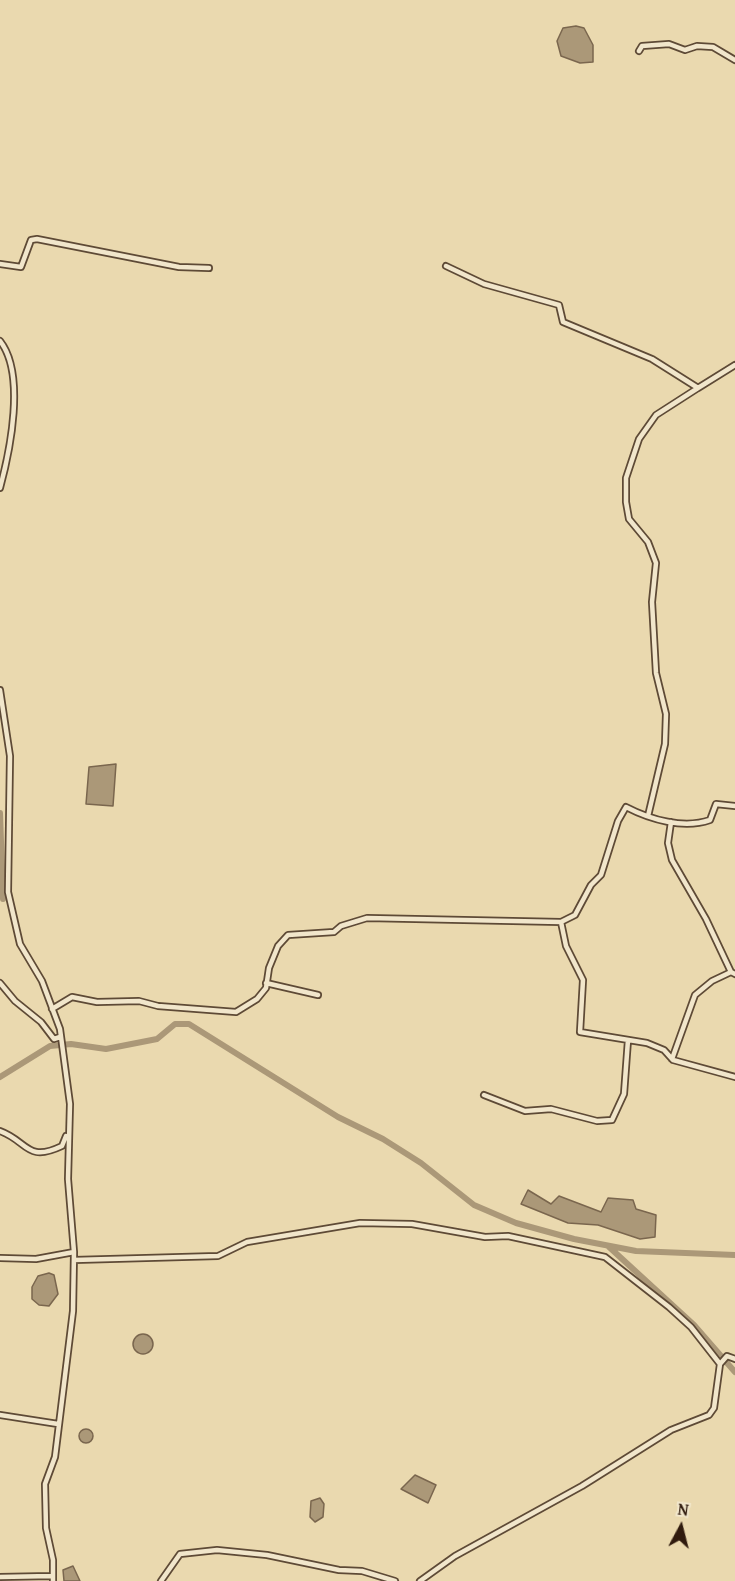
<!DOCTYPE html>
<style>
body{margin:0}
#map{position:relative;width:735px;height:1581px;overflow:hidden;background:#ead9af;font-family:"Gentium Book Plus",serif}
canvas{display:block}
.north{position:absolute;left:651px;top:1497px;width:60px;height:60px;-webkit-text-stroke:4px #f1e6cb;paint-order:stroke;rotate:7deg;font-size:16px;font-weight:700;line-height:24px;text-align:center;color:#301b0e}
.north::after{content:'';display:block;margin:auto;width:21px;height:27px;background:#301b0e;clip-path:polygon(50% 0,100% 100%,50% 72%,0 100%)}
</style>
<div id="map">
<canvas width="735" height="1581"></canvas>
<div class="north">N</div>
</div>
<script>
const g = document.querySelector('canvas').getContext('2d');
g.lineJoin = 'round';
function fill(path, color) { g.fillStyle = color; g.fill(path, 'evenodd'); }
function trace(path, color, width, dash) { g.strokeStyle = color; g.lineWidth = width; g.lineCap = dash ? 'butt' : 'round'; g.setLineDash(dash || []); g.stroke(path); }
const water = new Path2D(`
 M576,26L584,28L593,45V62L580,63L561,56L557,41L563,28Z
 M116,764L113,806L86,804L89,767Z
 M528,1190L551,1204L559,1196L601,1212L608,1198L633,1200L636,1209L656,1215L655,1237L640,1239L598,1225L568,1223L521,1204Z
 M49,1273L54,1275L58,1294L49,1306L39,1305L32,1299V1287L38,1276Z
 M133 1344a10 10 0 1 1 20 0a10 10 0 1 1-20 0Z
 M79 1436a7 7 0 1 1 14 0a7 7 0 1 1-14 0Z
 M415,1475L436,1485L428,1503L401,1489Z
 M320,1498L324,1504L323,1517L315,1522L310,1517L311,1501Z
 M73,1566L80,1581H64L63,1570Z`);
fill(water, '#ab9878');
trace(water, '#7a664e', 1.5);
trace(new Path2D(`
 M0,813L3,899
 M0,1077L50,1046L71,1044L106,1049L157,1039L175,1024H189L338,1117L383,1139L421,1163L474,1205L516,1223L574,1239L636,1251L735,1255
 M608,1246L694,1325L735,1372`), '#ab9878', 6);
const street = new Path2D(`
 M639,51L642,46L669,44L685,50L697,46L713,47L735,60
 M0,264L21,267L31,240L37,239L179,267L209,268
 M446,266L484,284L559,305L563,322L652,359L698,388L735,365
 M0,341C26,374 10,451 0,488
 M0,690L10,756L8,892L20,944L42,981L60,1029L70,1104L68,1179L74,1252L73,1311L55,1457L45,1484L46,1528L53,1560V1581
 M648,816L665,744L666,714L656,673L652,602L656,563L648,542L629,519L626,502V478L639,439L656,415L698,388
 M671,822L668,843L672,860L706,919L731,972L735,974
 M561,922L575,915L591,885L601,875L618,821L626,807C651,820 684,829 710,820L716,804L735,806
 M0,983L15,1001L41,1022L54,1039L60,1037
 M266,983L318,995
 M52,1009L72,997L97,1002L139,1001L158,1006L236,1012L257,999L266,988L269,968L278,946L288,935L334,932L341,926L367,918L561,922L566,946L583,980L580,1032L647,1043L664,1050L673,1060L735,1077
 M672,1059L695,995L712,981L731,972
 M484,1095L525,1111L551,1109L597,1121L612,1120L624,1094L628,1040
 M0,1131C28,1141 26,1163 62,1146L66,1136
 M0,1258L36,1259L74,1252
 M74,1260L218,1256L247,1242L360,1223L412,1224L485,1237L508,1236L605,1257L669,1307L691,1327L720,1364
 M0,1415L58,1424
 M0,1577L51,1576
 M161,1581L180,1554L217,1550L267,1555L339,1570L362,1571L395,1581
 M420,1581L455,1556L582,1486L671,1430L709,1415L714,1408L720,1364L727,1356L735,1359`);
trace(street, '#5e4a36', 8);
trace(street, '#f1e6cb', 4.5);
</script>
